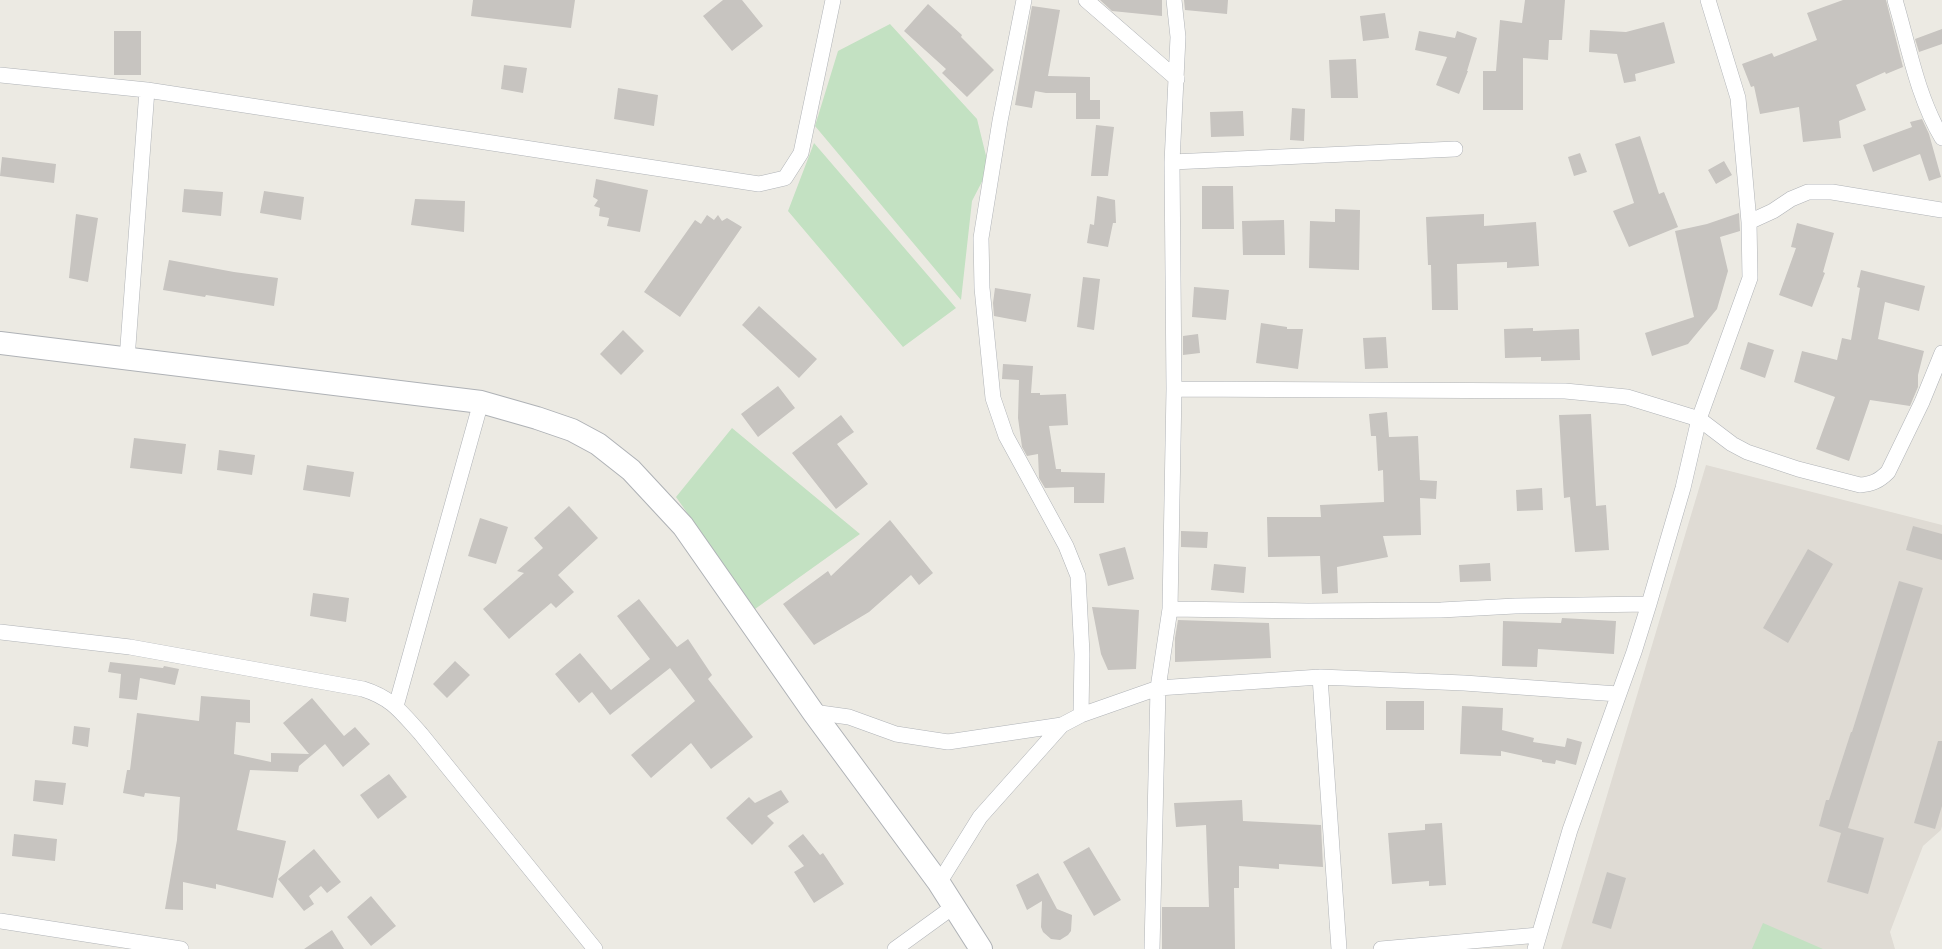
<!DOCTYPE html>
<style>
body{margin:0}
canvas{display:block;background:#eceae3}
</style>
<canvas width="1942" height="949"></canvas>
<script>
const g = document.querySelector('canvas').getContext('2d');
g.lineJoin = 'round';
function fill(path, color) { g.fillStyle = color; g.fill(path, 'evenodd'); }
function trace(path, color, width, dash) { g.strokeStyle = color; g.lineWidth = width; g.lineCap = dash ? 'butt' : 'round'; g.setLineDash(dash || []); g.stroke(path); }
fill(new Path2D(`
 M1706,465L1942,525V826L1941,830L1923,846L1890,932L1895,949H1561Z`), '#dfdbd4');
fill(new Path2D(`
 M890,24L977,119L989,168L972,201L961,300L815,126L838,51Z
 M814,143L956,308L903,347L788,211Z
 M732,428L860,534L755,609L676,497Z
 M1763,923L1823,949H1752Z`), '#c3e1c2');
fill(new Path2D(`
 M473,0H575L571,28L471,16Z
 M723,0H742L763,26L732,51L703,16Z
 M1100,0H1162V16L1112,11Z
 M1184,0H1228L1227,14L1185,10Z
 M1525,0H1565L1562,40H1549L1548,60L1523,58V110H1483V71H1496L1500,20L1522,23Z
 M1843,0H1886L1903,67L1886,74L1885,72L1856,85L1866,110L1839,121L1841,138L1803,142L1799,107L1760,114L1754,86L1751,87L1742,64L1772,53L1774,57L1817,40L1807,13Z
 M928,4L962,35L961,37L994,70L967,97L942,73L946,69L904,31Z
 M1032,6L1060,10L1048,76L1090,77V100H1100V119H1076V93H1046L1035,91L1032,108L1015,105Z
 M1385,13L1389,38L1363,41L1360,16Z
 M1664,22L1675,63L1635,74L1636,81L1624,83L1617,54L1589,52L1590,30L1626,32Z
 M1942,29V44L1919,52L1915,39Z
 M114,31H141V75H114Z
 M1419,31L1455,38L1457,31L1477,38L1467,71H1468L1459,94L1436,85L1447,57L1415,50Z
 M1356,59L1358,98H1331L1329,60Z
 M504,65L527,68L523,93L501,89Z
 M618,88L658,95L654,126L614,119Z
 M1292,108L1305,109L1304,141L1290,140Z
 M1243,111L1244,136L1211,137L1210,112Z
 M1922,119L1929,134L1941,177L1929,181L1920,154L1873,172L1863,145L1912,127L1910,122Z
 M1096,125L1114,127L1108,176H1091Z
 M1640,136L1659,194L1664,192L1678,227L1629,247L1613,211L1634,203L1615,144Z
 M1580,153L1587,172L1574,176L1568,157Z
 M2,157L56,164L54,183L0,176Z
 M1724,161L1732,175L1716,184L1708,170Z
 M596,179L648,190L640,232L607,226L609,218L599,216L600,208L594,206L598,200L593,197Z
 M1202,186H1233L1234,229H1202Z
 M184,189L223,192L221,216L182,212Z
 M264,191L304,197L301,220L260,213Z
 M1097,196L1115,200L1116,223H1113L1108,247L1087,243L1090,224L1094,225Z
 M415,199L465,201L464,232L411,225Z
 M1335,209L1360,210L1359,270L1309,268L1310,221L1335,222Z
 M1739,213L1740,231L1720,237L1728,271L1717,309L1688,344L1652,356L1645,333L1694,317L1675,231L1707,224Z
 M76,214L98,218L88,282L69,278Z
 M1484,214V226L1536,222L1539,266L1507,268V262L1457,264L1458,310H1432L1431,265H1428L1426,217Z
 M707,215L714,220L718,215L722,221L727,218L742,227L680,317L644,292L695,220L701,224Z
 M1284,220L1285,255H1243L1242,221Z
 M1797,223L1834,233L1823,272L1825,273L1812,307L1779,295L1796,248L1791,247Z
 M169,260L234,272L278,278L274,306L206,295L205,297L163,290Z
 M1861,270L1925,286L1919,311L1885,302L1878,339L1924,351L1918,375V387L1910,406L1870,400L1849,461L1816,449L1835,397L1794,382L1802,351L1837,360L1842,338L1851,340L1860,288L1857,287Z
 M1083,277L1100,279L1094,330L1077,327Z
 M1194,287L1229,290L1226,320L1192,317Z
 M995,288L1031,294L1026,322L994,316L993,303Z
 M759,306L817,359L799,378L742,325Z
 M1261,323L1287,327V329H1303L1298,369L1256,363Z
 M1533,328V331L1579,329L1580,360L1541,361V357L1505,358L1504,329Z
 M623,330L644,351L621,375L600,354Z
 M1198,334L1200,353L1183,355V336Z
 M1386,337L1388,368L1365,369L1363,338Z
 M1748,342L1774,350L1765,378L1740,369Z
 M1003,364L1033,366L1031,393H1040V395L1066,394L1068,425L1049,426L1056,469H1061V472L1105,473L1104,503H1074V487L1045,488L1039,478L1038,454L1027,456L1022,447L1018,418L1019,380L1002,379Z
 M778,386L795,408L758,437L741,414Z
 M1387,412L1389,437L1418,436L1420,480L1437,481L1436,499L1420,498L1421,535L1383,536L1388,557L1337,567L1338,593L1322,594L1320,556L1268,557L1267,517H1321L1320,505L1384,502L1383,470L1378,471L1376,436H1371L1369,414Z
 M1591,414L1596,506L1606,505L1609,550L1575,552L1570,497L1564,498L1559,415Z
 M841,415L854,432L837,444L868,484L836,509L792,453Z
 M134,438L186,444L182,474L130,468Z
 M219,450L255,455L252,475L217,470Z
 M307,465L354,472L350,497L303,490Z
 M1542,488L1543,510L1517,511L1516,490Z
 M569,506L598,538L558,575L574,592L556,608L551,603L509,639L483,609L524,573L517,571L543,548L534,538Z
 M480,518L508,527L496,564L468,556Z
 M890,520L933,573L919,585L911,575L869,612L814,645L783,604L828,571L831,576Z
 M1913,526L1942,534V560L1906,550Z
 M1181,531L1208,532L1207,548L1181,547Z
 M1125,547L1134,579L1108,586L1099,554Z
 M1808,549L1833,564L1788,643L1763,628Z
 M1490,563L1491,581L1460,582L1459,565Z
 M1214,564L1246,567L1244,593L1211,590Z
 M1899,581L1923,588L1848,828L1884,838L1868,894L1827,882L1841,833L1819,826L1826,800H1829L1851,732H1852Z
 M313,593L349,598L346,622L310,616Z
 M639,599L677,647L688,639L712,675L708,679L753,737L711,769L691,743L651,778L631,755L695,701L670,668L610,715L592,692L579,703L555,674L580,653L611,690L650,659L617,616Z
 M1092,607L1139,610L1136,669L1108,670L1101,654Z
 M1562,618L1616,621L1614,654L1538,649L1537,667L1502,666L1503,621L1561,623Z
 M1178,620L1269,623L1271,658L1175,662V638Z
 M455,661L470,675L447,698L433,684Z
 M110,662L163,668L164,666L179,669L175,685L140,678L137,700L119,698L121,674L108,672Z
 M201,696L250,700V723L236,722L234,754L271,762V753L309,754L283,723L312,698L344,736L355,727L370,744L343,767L325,744L299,766L298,772L250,770L237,830L286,841L273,898L216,884V889L183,882V910L165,909L177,840L180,797L145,793L144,797L123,793L127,770H130L137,713L199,721Z
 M1386,701H1424V730H1386Z
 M1462,706L1503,708L1502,730L1534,738L1533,742L1565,747L1567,738L1582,742L1576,765L1556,760L1555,764L1542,762V760L1501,751V756L1460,754Z
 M74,726L90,728L88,747L72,744Z
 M1938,741H1942V806L1935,829L1914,823Z
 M389,774L407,797L378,819L360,795Z
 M35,780L66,783L63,805L33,801Z
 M781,790L789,802L767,816L774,823L752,845L726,818L749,797L755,803Z
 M1242,800L1243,821L1321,825L1323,867L1279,864V869L1239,866V888H1234L1235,949H1162V907H1209L1206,825L1176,827L1174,803Z
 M1442,823L1446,885L1429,886V881L1392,884L1388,833L1425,830V824Z
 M14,834L57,839L55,861L12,856Z
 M803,834L820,855L823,853L844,884L814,903L794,872L804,866L788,846Z
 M1089,847L1121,900L1094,916L1063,862Z
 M314,849L341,882L327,893L321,886L309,896L314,904L304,911L278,879Z
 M1607,872L1626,878L1611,929L1592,923Z
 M1038,873L1057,909L1072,915L1071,931L1068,935L1060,940L1051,939L1043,932L1041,927L1042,901L1027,910L1016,885Z
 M371,896L396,926L371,946L347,917Z
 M332,930L344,949H304Z`), '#c7c4c0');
const street = new Path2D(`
 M1024,0L1000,121L981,238L982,288L993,398L1006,436L1066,546L1078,576L1082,654L1081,715
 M1086,0L1177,79
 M1895,0C1909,47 1917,96 1942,138
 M0,75L147,90L759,184L785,178L801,153L833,0
 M1172,162L1455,149
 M1749,222L1773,211L1791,199L1808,192H1832L1942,210
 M127,359L147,90
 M1174,389L1565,391L1627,397L1699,419L1732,444L1747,452L1798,469L1860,485C1872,484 1879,481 1888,472L1922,402L1942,353
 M1170,609L1308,611L1441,610L1515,606L1649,604
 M0,632L130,647L363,689C392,698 401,712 421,734L595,949
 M1320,677L1339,949
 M396,706L481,402
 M813,712L849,717L896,734L948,742L1062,725L1081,715L1158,688L1320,677L1464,683L1618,694
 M939,883L980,817L1062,725
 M0,921L181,949
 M895,949L953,907
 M1152,949L1158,688L1170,609L1174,389L1172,162L1178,37L1174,0
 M1381,949L1539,935
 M1535,949L1570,830L1634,652L1649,604L1683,488L1699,419L1750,278L1749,222L1738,98L1708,0`);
const secondary = new Path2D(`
 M0,343L481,402L537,418L572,430L598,444L631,470L683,526L813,712L939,883L981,949`);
trace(street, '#b0b3b7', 16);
trace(secondary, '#afb2b6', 24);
trace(street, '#fff', 15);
trace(secondary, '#fff', 22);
</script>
